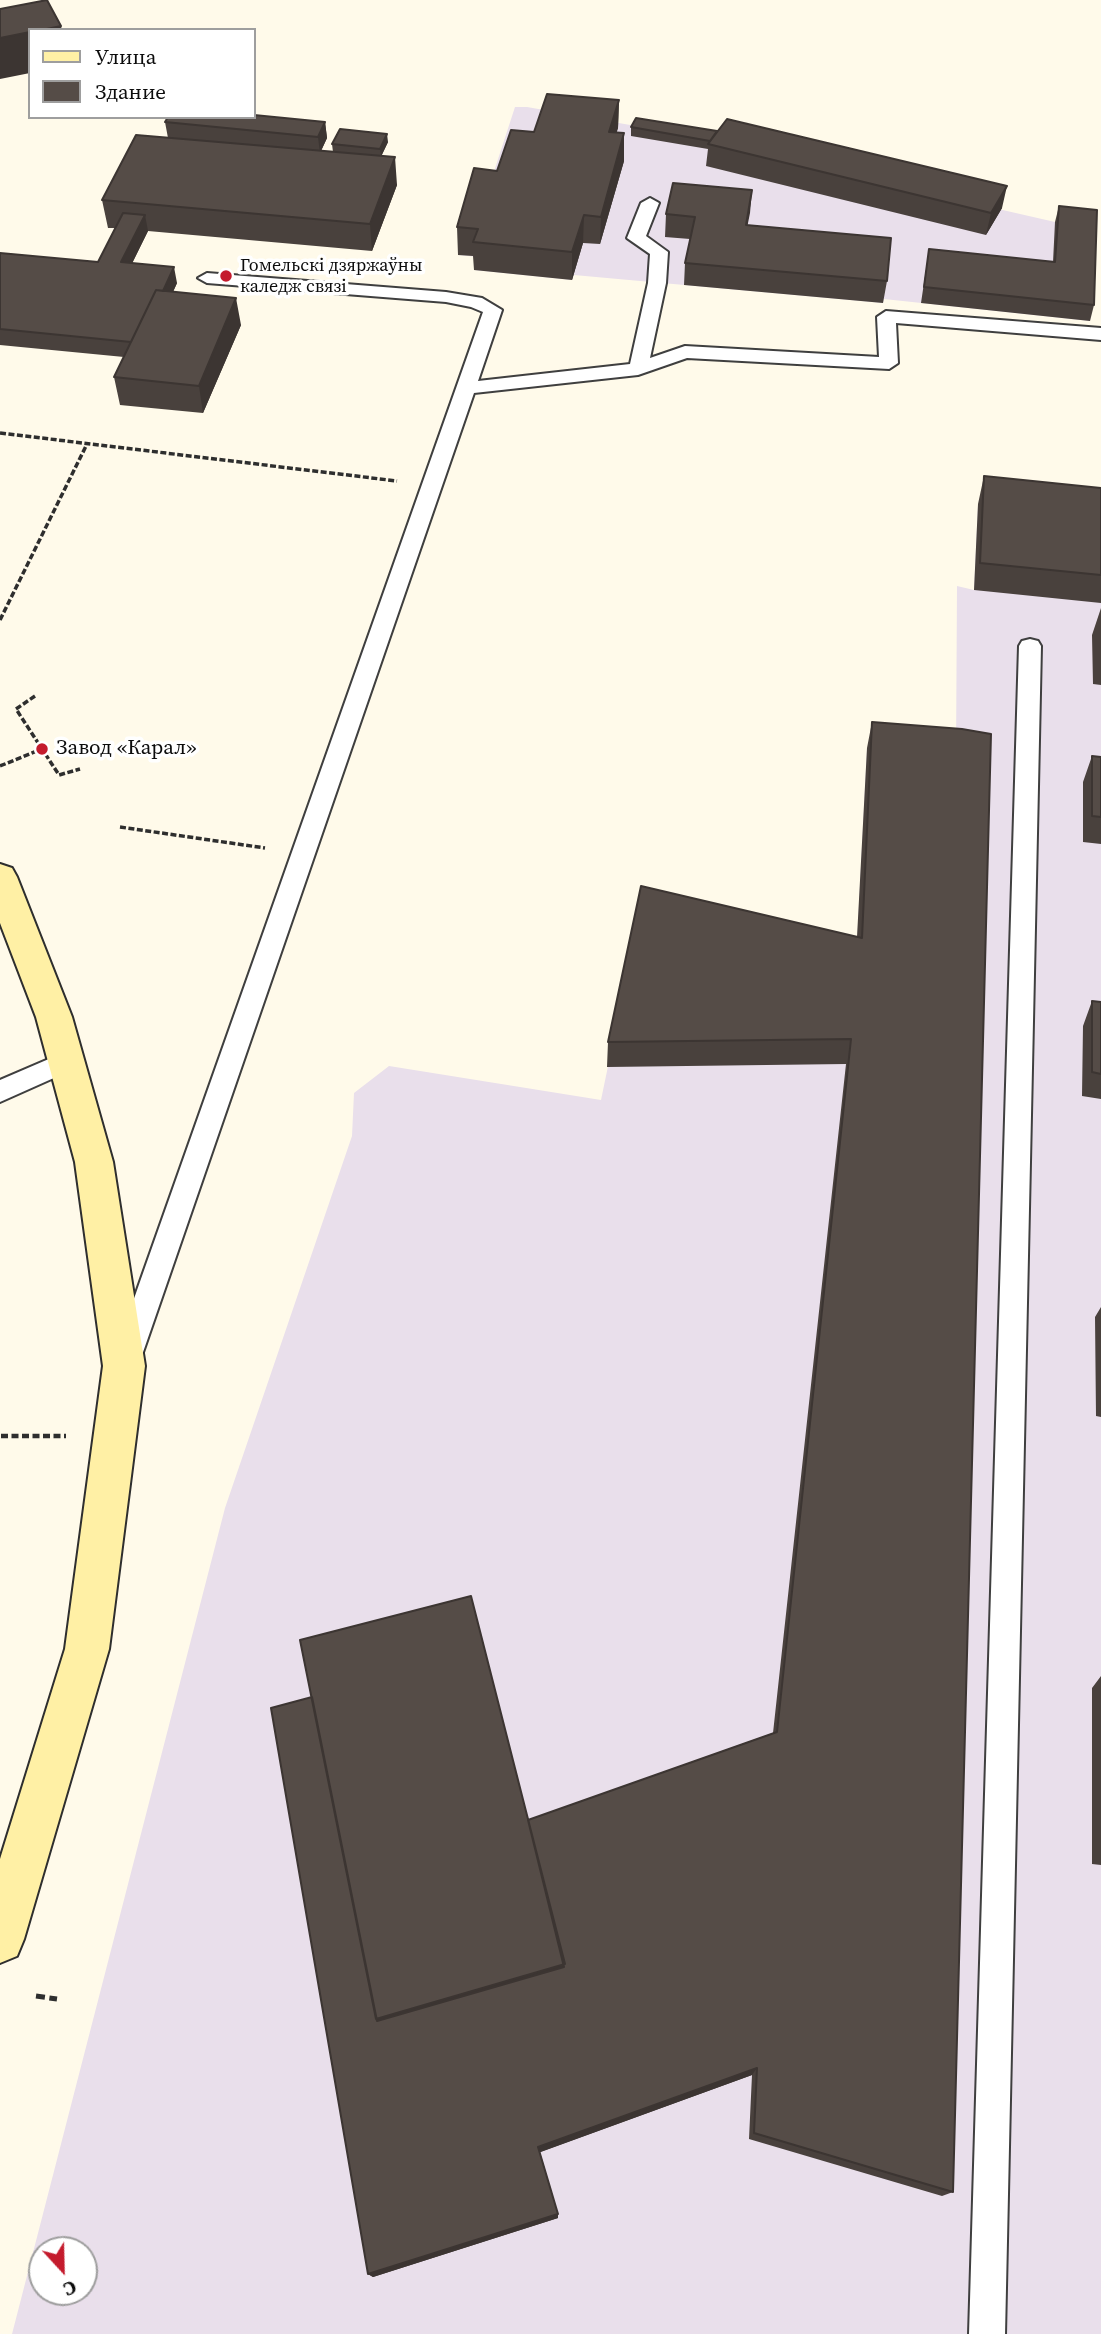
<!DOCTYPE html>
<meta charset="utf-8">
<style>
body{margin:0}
#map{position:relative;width:1101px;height:2334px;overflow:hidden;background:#fffaea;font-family:"Source Serif 4",serif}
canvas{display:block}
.legend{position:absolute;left:28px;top:28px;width:228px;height:91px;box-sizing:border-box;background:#fff;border:2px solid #9e9e9e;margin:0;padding:9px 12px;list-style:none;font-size:21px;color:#0c0c0c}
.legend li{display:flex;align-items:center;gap:14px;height:35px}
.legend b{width:35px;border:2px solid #9e9e9e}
.north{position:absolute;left:28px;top:2236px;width:70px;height:70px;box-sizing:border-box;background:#fff;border:2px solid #9e9e9e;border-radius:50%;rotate:158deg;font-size:19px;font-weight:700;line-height:28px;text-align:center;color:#0c0c0c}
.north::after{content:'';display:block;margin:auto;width:24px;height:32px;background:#c41b2d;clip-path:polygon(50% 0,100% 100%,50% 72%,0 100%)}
</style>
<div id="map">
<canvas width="1101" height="2334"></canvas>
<ul class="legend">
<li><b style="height:9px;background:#fff0a5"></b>Улица</li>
<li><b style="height:19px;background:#554c47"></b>Здание</li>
</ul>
<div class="north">С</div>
</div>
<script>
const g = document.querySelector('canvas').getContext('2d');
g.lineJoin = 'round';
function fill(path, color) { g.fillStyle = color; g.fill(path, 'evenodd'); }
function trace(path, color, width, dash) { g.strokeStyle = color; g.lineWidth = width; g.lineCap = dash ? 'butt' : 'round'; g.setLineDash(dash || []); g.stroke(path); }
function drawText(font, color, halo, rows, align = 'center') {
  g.font = font + ' "Source Serif 4",serif'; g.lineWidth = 7; g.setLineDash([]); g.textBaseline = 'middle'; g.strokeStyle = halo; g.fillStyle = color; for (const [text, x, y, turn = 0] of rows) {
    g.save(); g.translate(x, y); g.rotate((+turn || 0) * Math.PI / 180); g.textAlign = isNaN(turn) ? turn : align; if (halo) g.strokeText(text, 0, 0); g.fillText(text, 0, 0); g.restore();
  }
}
fill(new Path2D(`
 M515,107H527L636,126L1055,222L1093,226L1090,321L884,299L883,303L574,275L572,280L474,270L478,257L458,255L486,196Z
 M978,504L1101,516V2334H12L225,1508L352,1136L354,1093L389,1066L601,1100L640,912L856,963L867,748L956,755L957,586L974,590ZM42,2250H84V2292H42Z`), '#e9dfeb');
const service = new Path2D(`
 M650,198L659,203L646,236L668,252L666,283L650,358L685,346L879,357L877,317L886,311L1101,328V340L896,323L898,363L889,369L687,358L638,375L474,393L141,1358L137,1367L127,1371L117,1367L113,1358L483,312L471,307L446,302L207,283L198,278L207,273L446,292L482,298L502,310L478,381L630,364L648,283L650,254L627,238L641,203Z
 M1030,639L1038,641L1041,646L1005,2334H969L1019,646L1022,641Z
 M65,1052L74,1055L78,1062L74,1069L0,1102V1080Z`);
const secondary = new Path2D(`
 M0,864L12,868L17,877L72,1017L113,1162L145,1366L109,1649L24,1939L17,1956L0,1963V1859L65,1649L103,1366L75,1162L36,1017L0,923Z`);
trace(service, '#3f3f3f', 4);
trace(secondary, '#2e2e2e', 4);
trace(new Path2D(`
 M0,433L397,481
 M0,620L87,444
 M35,696L16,709L59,775L80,769
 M0,766L42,749
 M120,827L265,848`), '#2e2e2e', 3.5, [6, 2.5]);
trace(new Path2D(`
 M1,1436H66`), '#2e2e2e', 4.5, [7, 3.5]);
trace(new Path2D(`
 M36,1996L57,1999`), '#2e2e2e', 5, [9, 4.5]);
fill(service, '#fff');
fill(secondary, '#fff0a5');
fill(new Path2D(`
 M619,100L618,128L616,132L624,161L600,244L583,243L572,280L474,270L473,256L458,255L457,227L497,171Z
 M636,118L1002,208L986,235L706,166L708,149L631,136V127Z
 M165,122H325L327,138L321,151L333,152L332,144L388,142L381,156L397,185L372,251L148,231L132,263L177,283L173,292L241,325L203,413L120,405L114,377L124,357L0,345V253L98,262L115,228H108L102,200L168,138Z
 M752,190L747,226L887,281L883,303L684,285L685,263L690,239L665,237L666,214Z
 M1059,206L1094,305L1090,321L921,303L929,249L1053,262L1055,222Z
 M984,476L1101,488V603L974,590L978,504Z
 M1101,608V685L1093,684L1092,635Z
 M872,722L953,2192L942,2196L749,2139L752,2075L540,2152L558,2214V2218L373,2277L368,2274L528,1820L773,1733L846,1064L607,1067L608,1042L857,937L867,748Z
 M1092,756L1101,757V844L1083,842V782Z
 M1092,1001L1101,1002V1099L1082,1096L1083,1026Z
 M1101,1307V1417L1096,1416L1095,1317Z
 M1101,1676V1865L1092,1864V1688Z`), '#49413d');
fill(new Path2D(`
 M61,26L62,30H42Z
 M30,32V73L0,79V38Z
 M619,100L618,128L609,159V132Z
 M325,122L327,138L320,153L318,137Z
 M624,133V161L600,244L601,217Z
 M387,134L388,142L381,157L380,149Z
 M395,157L397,185L372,251L370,224Z
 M1007,186L1002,208L986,235L991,213Z
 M752,190L750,213L743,248L746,225Z
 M145,215L148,231L125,278L121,262Z
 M584,215L583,243L572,280V252Z
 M174,267L177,283L142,359L138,343Z
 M236,298L241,325L203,413L199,386Z
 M565,1964L564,1976L381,2030L376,2019Z
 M757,2068L752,2075L538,2153V2147Z
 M558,2214V2218L373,2277L368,2274Z`), '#3c3532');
const building = new Path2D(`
 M47,0L61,26L42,30H30V32L0,38V9Z
 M547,94L619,100L609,132L624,133L601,217L584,215L572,252L473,242L478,229L457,227L474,168L497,171L511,130L534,132Z
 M254,115L325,122L318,137L165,122L168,117H254Z
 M636,118L717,131L710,141L631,127Z
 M727,119L1007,186L991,213L708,144Z
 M340,129L387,134L380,149L332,144Z
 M136,135L395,157L370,224L102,200Z
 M673,183L752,190L746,225L891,238L887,281L685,263L695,217L666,214Z
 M1059,206L1097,210L1094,305L924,287L929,249L1055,262Z
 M123,213L145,215L121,262L174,267L163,291L156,290L131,342L0,329V253L98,262Z
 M156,290L236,298L199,386L114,377Z
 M984,476L1101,488V575L980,563Z
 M872,722L962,729L991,734L953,2192L754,2133L757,2068L538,2147L558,2214L368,2274L271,1708L312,1697L377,2021L564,1967L528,1820L777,1732L851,1039L608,1042L641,886L862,938Z
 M1092,756L1101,757V817L1092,816Z
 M1092,1001L1101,1002V1074L1092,1072Z
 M471,1596L565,1964L376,2019L300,1640Z`);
fill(building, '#554c47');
trace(building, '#3c3532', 2);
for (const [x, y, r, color] of [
 [226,276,7,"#c41b2d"],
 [42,749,7,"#c41b2d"]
]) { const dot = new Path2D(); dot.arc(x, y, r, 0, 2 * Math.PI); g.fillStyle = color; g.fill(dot); trace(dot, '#fff', 2.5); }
drawText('18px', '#0c0c0c', '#fff', [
 ["Гомельскі дзяржаўны",240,266],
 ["каледж связі",240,287]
], 'left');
drawText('21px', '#0c0c0c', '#fff', [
 ["Завод «Карал»",56,749]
], 'left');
</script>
